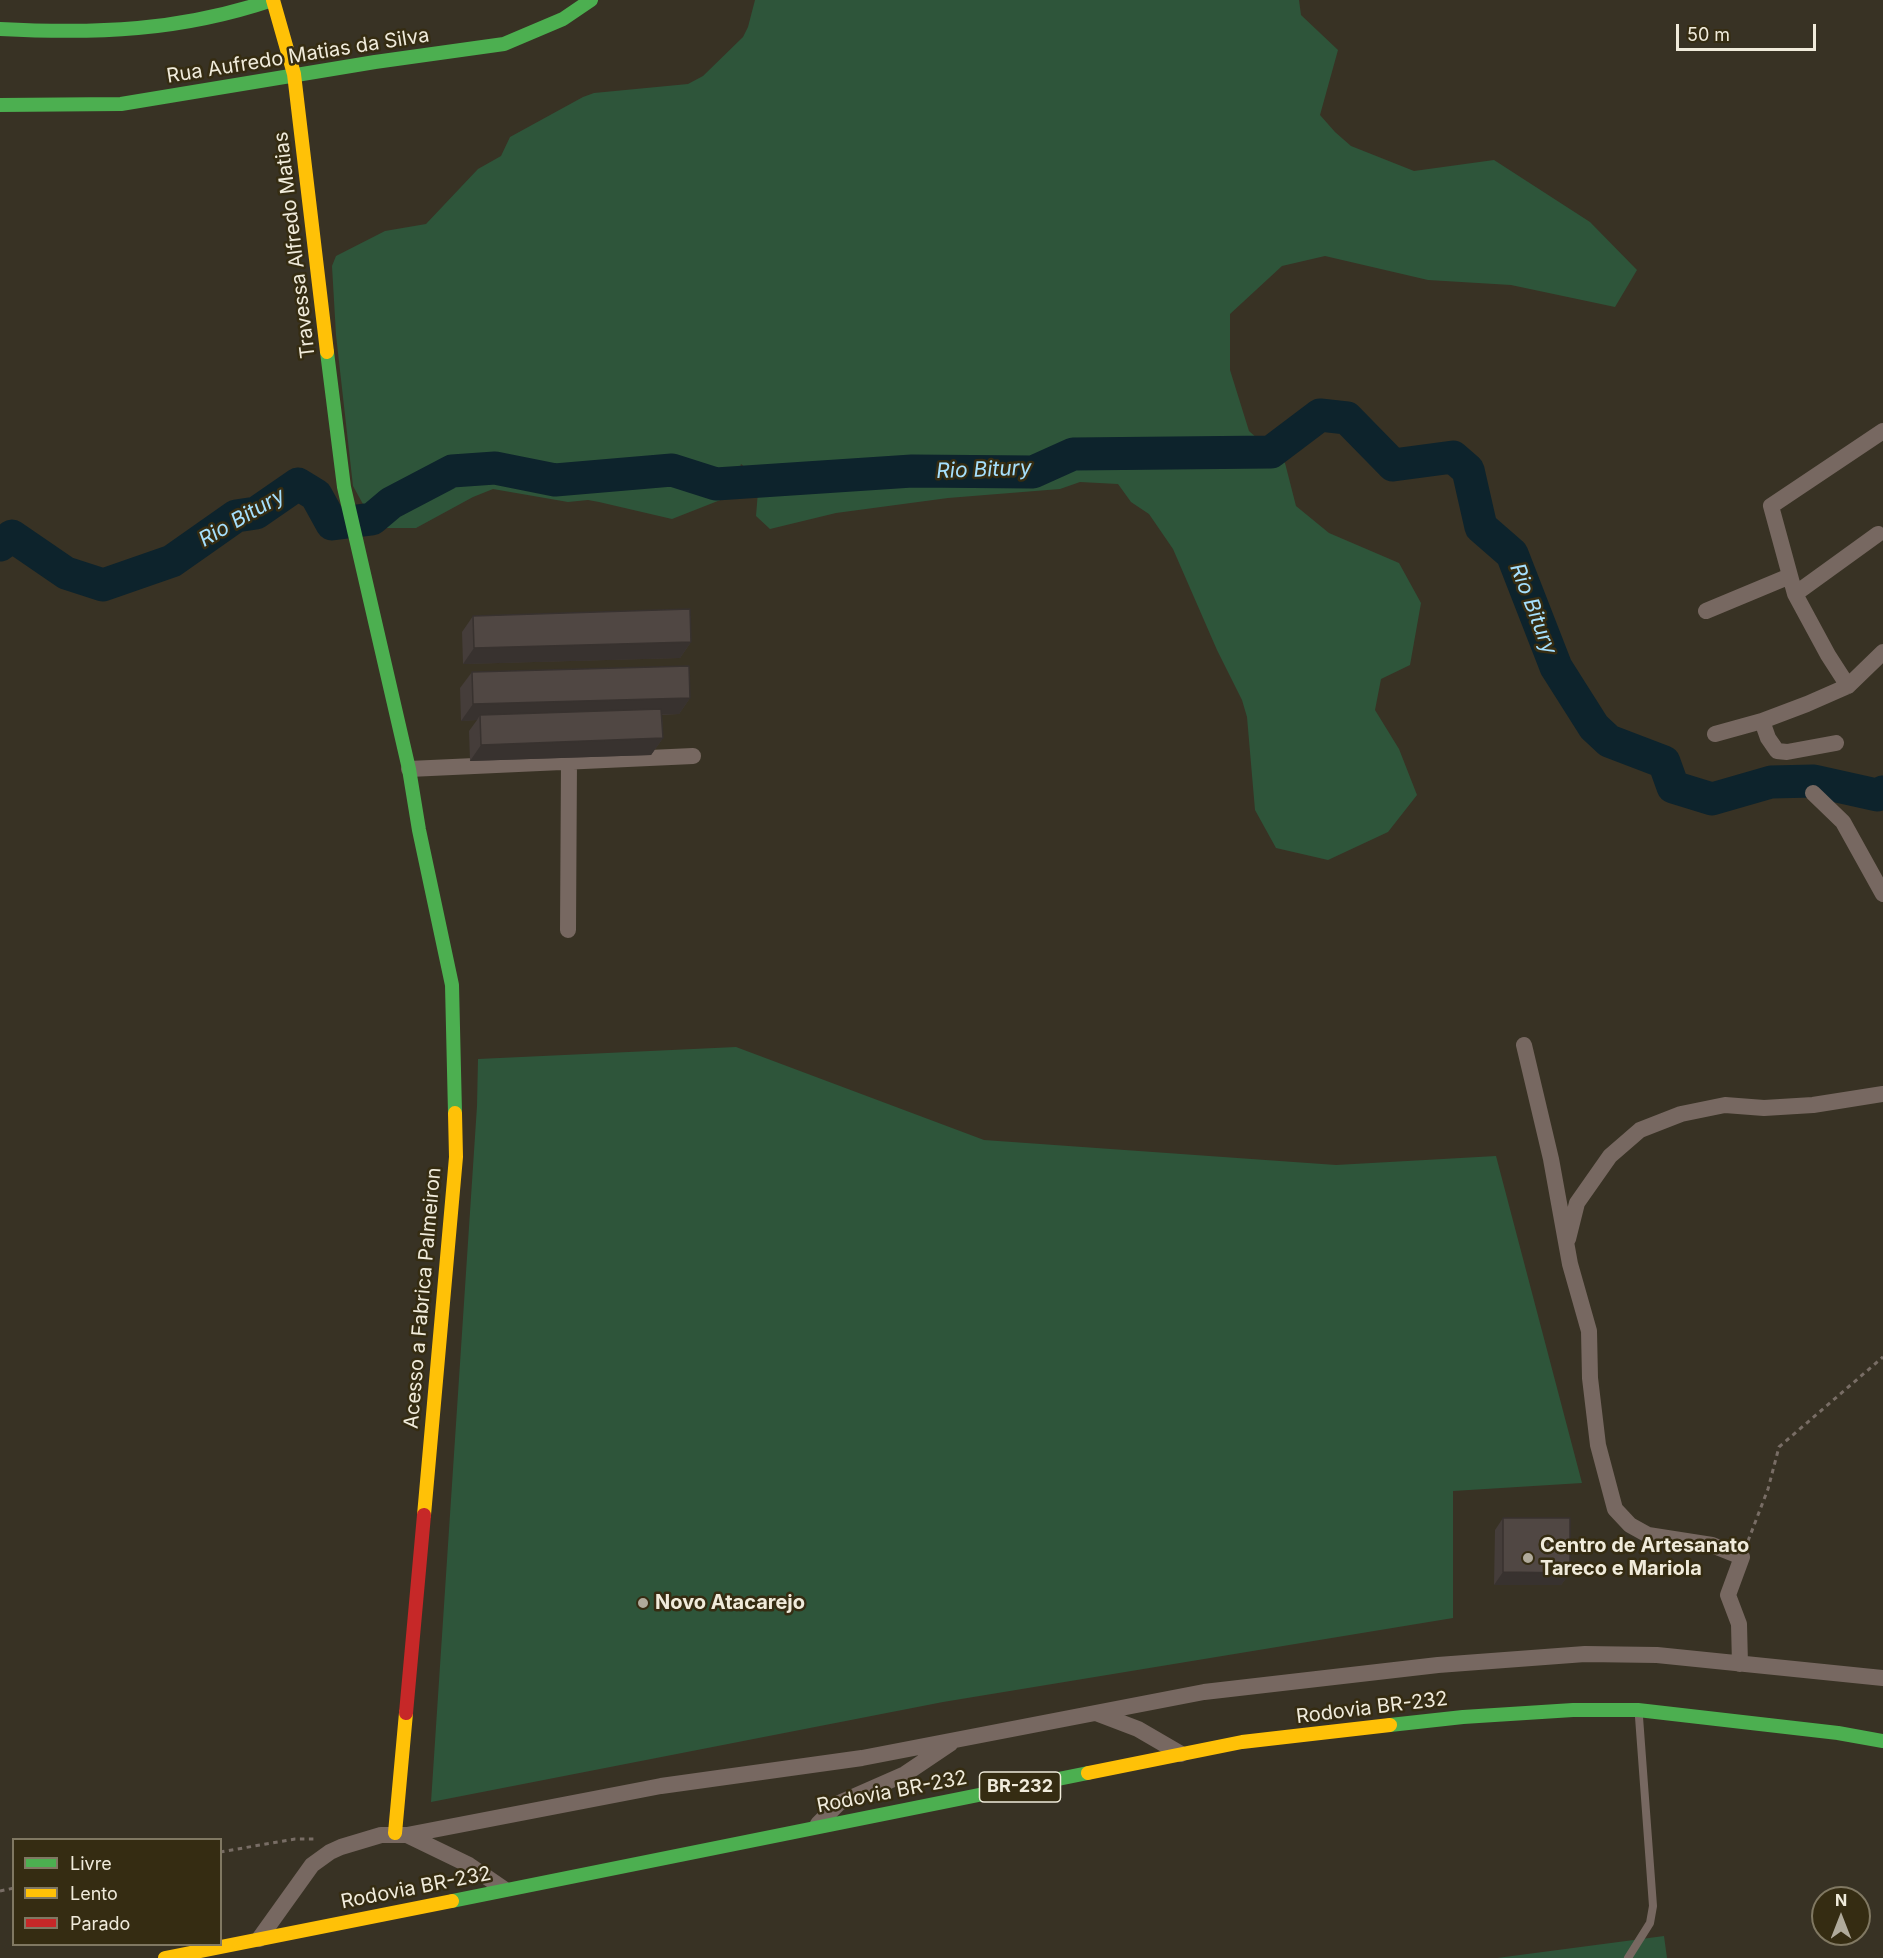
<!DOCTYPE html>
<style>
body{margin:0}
#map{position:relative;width:1883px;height:1958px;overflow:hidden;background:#383224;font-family:Inter,sans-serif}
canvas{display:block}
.legend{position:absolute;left:12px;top:1838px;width:210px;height:108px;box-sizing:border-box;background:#352c12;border:2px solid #807862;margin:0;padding:8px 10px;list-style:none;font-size:18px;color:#f0ebdb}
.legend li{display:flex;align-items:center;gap:12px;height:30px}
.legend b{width:30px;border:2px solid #807862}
.north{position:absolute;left:1811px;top:1886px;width:60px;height:60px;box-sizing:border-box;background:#352c12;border:2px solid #807862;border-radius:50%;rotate:0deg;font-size:16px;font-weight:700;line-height:24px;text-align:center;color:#f0ebdb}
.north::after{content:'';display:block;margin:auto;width:21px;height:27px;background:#b0aa9b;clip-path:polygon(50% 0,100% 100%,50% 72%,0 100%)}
.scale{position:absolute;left:1676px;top:24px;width:140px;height:27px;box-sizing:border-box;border:3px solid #f0ebdb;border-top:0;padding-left:8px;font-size:18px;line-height:21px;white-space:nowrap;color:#f0ebdb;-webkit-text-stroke:4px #352c12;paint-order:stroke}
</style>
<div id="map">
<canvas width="1883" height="1958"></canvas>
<ul class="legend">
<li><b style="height:8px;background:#4caf50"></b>Livre</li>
<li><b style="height:8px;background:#ffc107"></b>Lento</li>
<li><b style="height:8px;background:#c62828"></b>Parado</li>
</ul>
<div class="north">N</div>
<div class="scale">50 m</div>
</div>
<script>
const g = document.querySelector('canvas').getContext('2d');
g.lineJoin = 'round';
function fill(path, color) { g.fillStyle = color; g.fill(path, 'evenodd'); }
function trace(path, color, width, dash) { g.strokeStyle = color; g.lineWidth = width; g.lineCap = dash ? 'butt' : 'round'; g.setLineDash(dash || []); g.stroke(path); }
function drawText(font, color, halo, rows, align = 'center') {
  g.font = font + ' Inter,sans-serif'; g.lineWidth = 5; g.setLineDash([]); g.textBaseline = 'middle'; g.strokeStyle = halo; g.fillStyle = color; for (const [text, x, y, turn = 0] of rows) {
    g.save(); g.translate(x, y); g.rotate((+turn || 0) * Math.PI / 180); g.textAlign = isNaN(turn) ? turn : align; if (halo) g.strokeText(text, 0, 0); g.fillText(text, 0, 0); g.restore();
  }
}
fill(new Path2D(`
 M755,0H1299L1301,15L1338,50L1320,115L1335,132L1351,146L1414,171L1494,160L1590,222L1637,270L1615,307L1511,285L1428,280L1325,256L1282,266L1230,314V370L1249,431L1285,463L1296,506L1329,533L1399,563L1421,603L1410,665L1381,679L1375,710L1399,749L1417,795L1388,832L1328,860L1276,848L1255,810L1247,717L1242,700L1217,650L1173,549L1149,514L1131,502L1118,484L1080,482L1060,489L948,498L836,513L770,529L756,516L759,479L741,464L733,489L728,497L672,519L599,502L588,500L568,502L493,489L473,497L416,528H384L374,524L353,486L336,335L332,266L336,256L385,231L426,224L478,169L501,156L510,137L583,97L594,93L688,84L703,76L743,37L748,27Z
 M736,1047L984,1140L1336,1165L1496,1156L1582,1483L1453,1491V1618L943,1702L431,1802L477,1106L478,1059Z
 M1664,1936L1667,1958H1497Z`), '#2e553a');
trace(new Path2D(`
 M0,545L12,536L66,573L103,585L172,561L236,516L256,513L298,484L316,495L332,524L372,519L391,503L452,471L495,468L555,480L672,470L716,484L912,471L1033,472L1073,454L1271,452L1320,415L1347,418L1393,465L1453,457L1468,470L1481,527L1512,554L1556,667L1594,727L1609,741L1664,762L1673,787L1712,799L1771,782L1814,781L1877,795L1883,792`), '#0d232c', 33);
trace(new Path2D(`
 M1748,1541L1768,1489L1779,1447L1883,1357
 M220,1852L295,1839H317
 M0,1891L14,1888`), '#786d65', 3, [4.5, 4.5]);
trace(new Path2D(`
 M1628,1958L1650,1923L1653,1906L1639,1717`), '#776861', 8);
trace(new Path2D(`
 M1795,594L1878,534
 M1706,611L1790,576
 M1848,686L1828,655L1795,594L1771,506L1883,431
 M1762,721L1768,738L1777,751L1787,752L1836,743
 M1715,734L1762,721L1807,704L1848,686L1883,652
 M409,769L693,756
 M1813,793L1843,822L1883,894
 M568,930L569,761
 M1524,1045L1551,1159L1570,1264L1589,1331L1590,1378L1598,1445L1615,1509L1630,1525L1648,1535L1712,1545L1742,1557L1728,1595L1739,1624L1740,1664
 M1568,1239L1577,1203L1610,1156L1640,1130L1681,1114L1725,1105L1764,1108L1813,1105L1883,1094
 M1096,1713L1138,1729L1181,1754
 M818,1824L839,1803L905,1774L951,1743
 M407,1835L661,1786L862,1758L1204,1692L1438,1665L1585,1654L1657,1655L1883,1678
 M259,1939L312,1865L330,1852L341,1847L381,1835H407L469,1865L504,1889`), '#776861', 16);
trace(new Path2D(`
 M0,29C97,34 180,31 272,0
 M0,105L121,104L375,62L504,44L563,19L591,0
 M327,352L344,487L409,769L419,830L452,985L455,1113
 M1390,1725L1463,1717L1573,1710H1638L1838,1733L1883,1741
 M452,1901L1088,1773`), '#4caf50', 14);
trace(new Path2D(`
 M273,0L294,74L327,352
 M424,1515L456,1157L455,1113
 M1088,1773L1242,1742L1390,1725
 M395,1833L406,1713
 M165,1958L452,1901`), '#ffc107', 14);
trace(new Path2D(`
 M406,1713L424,1515`), '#c62828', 14);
fill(new Path2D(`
 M473,616L691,642L680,658L463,664L462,632Z
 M472,672L690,698L679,714L662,715L663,738L651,755L470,761L469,731L477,720L461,721L460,688Z
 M1503,1518L1570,1573L1561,1585H1494L1495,1530Z`), '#453d3a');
fill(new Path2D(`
 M691,642L680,658L463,664L474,648Z
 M690,698L679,714L480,720V715L477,720L461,721L473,704Z
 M663,738L651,755L470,761L481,745Z
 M1503,1572L1570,1573L1561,1585H1494Z`), '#38322f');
const building = new Path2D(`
 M690,609L691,642L474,648L473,616Z
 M689,666L690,698L473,704L472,672Z
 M661,709L663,738L481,745L480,715Z
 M1503,1518H1570V1573L1503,1572Z`);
fill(building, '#504743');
trace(building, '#38322f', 1.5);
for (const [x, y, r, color] of [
 [1528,1558,6,"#b0aa9b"],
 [643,1603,6,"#b0aa9b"]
]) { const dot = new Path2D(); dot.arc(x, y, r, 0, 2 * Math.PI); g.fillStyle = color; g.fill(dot); trace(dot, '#352c12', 2); }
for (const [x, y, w] of [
 [1020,1787,81]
]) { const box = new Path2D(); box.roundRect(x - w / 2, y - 15, w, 30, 4.5); g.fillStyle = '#352c12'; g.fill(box); trace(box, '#f0ebdb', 1.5); }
drawText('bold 18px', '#f0ebdb', null, [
 ["BR-232",1020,1787]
]);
drawText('20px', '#f0ebdb', '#352c12', [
 ["Rua Aufredo Matias da Silva",298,56,-9],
 ["Travessa Alfredo Matias",295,245,-97],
 ["Acesso a Fabrica Palmeiron",423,1298,-85],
 ["Rodovia BR-232",1372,1708,-7],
 ["Rodovia BR-232",892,1792,-11],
 ["Rodovia BR-232",416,1888,-11]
]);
drawText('bold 20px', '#f0ebdb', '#352c12', [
 ["Centro de Artesanato",1540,1546],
 ["Tareco e Mariola",1540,1569],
 ["Novo Atacarejo",655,1603]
], 'left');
drawText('italic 21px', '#a6e0fe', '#352c12', [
 ["Rio Bitury",984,470,-2],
 ["Rio Bitury",242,518,-30],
 ["Rio Bitury",1533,609,69]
]);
</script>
